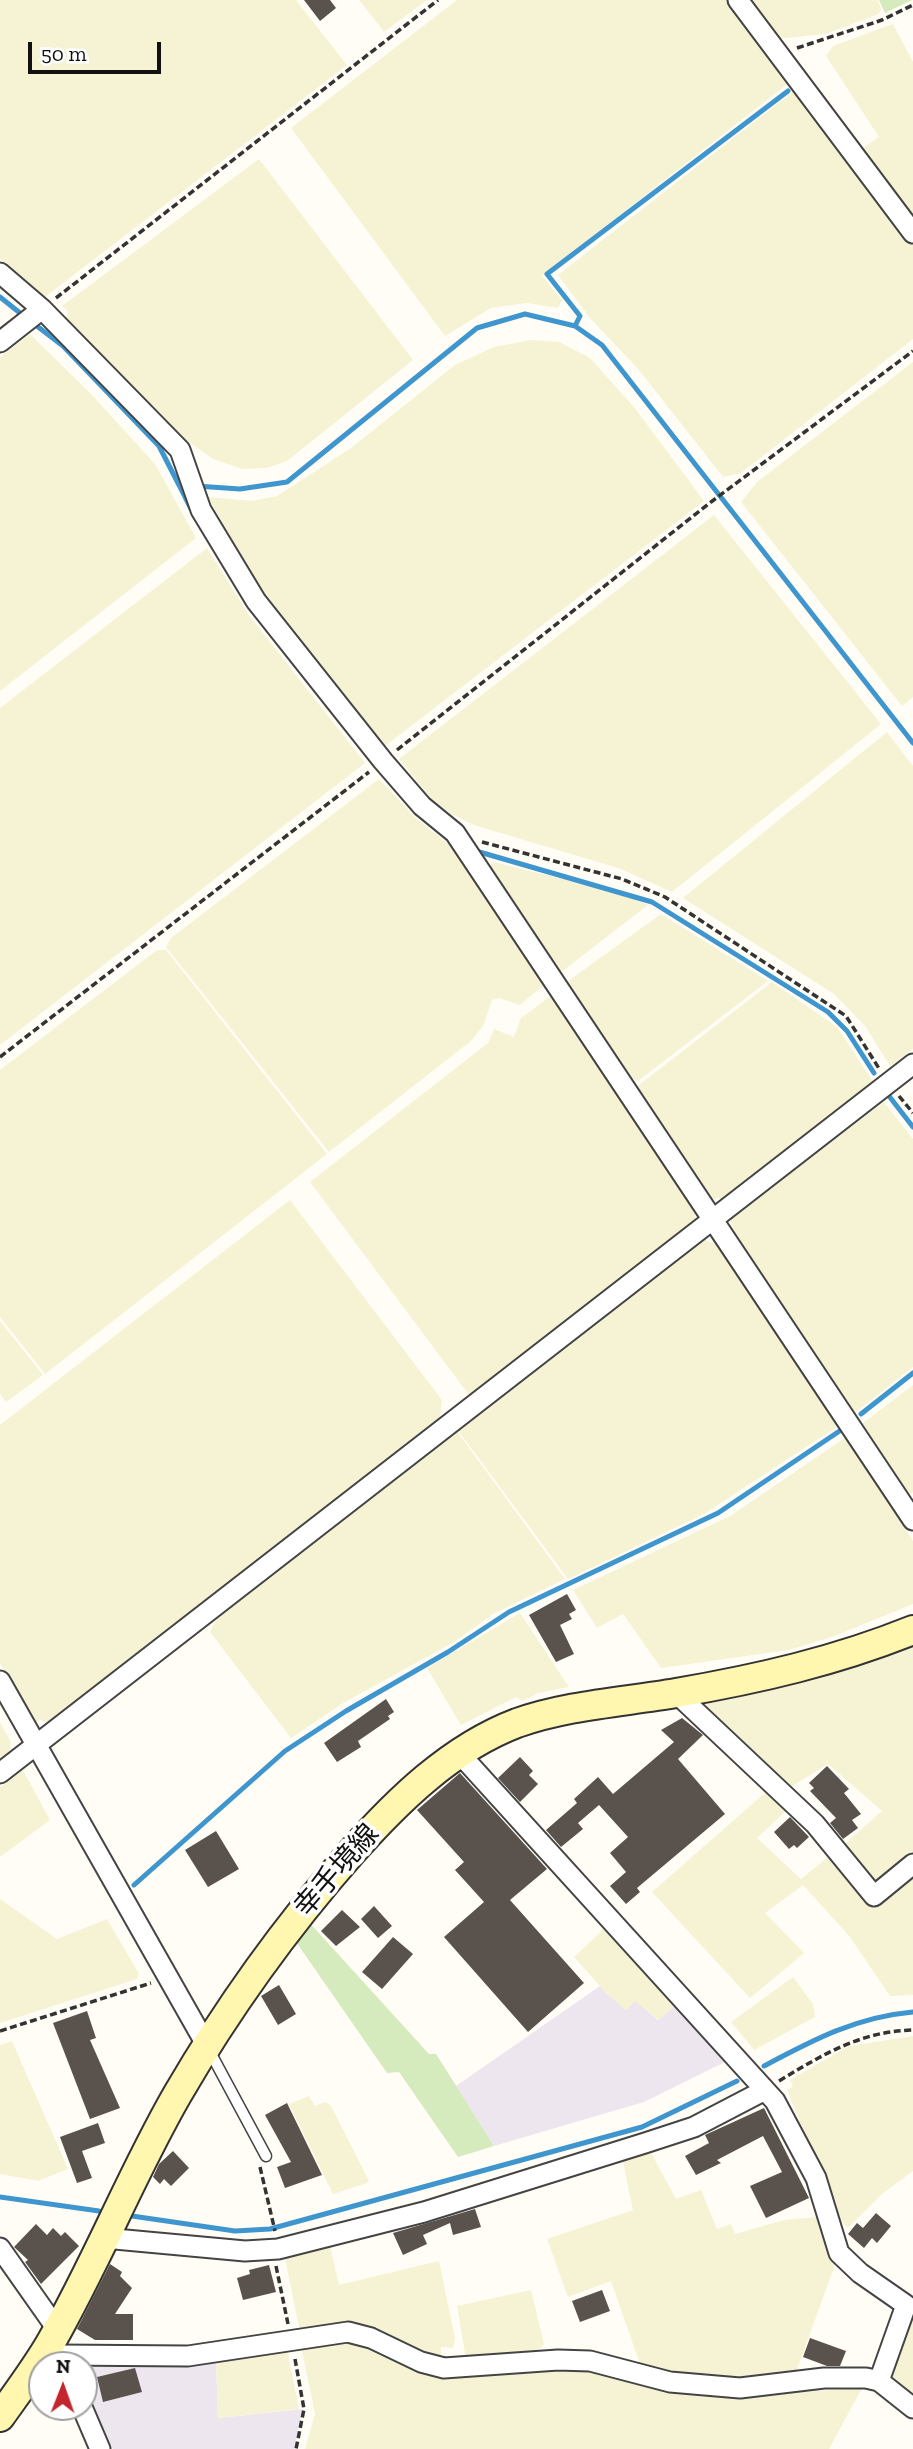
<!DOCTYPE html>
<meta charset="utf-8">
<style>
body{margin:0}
#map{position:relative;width:913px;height:2449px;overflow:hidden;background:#fffdf5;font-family:"Zilla Slab",serif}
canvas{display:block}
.north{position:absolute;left:28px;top:2351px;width:70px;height:70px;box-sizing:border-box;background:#fff;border:2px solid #a0a0a0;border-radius:50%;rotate:1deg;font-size:19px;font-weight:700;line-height:28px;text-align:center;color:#111}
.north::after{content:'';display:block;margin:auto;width:24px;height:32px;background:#c4262e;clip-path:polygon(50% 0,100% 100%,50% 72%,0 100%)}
.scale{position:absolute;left:28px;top:42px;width:133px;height:32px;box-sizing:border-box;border:4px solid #111;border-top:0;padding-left:9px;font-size:21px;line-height:24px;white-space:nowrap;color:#111;-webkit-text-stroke:5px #fff;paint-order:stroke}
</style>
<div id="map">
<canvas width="913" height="2449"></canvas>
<div class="north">N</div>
<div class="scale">50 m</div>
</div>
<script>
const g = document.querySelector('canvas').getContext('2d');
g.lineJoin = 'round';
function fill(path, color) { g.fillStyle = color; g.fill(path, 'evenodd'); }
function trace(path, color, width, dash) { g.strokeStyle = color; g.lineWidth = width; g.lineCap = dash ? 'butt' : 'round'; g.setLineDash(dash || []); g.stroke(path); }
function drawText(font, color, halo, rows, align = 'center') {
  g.font = font + ' "Zilla Slab","Noto Sans JP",serif'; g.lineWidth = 7; g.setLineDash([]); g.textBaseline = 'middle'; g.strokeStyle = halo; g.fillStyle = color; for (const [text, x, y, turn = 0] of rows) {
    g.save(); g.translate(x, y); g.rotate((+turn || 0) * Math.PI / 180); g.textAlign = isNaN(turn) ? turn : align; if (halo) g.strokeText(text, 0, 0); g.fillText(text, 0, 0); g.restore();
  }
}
fill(new Path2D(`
 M600,1986L625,2009L635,2000L658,2020L675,2005L727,2061L644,2102L494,2146L456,2086Z
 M216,2357L218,2418L302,2409L294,2449H113L84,2384V2375L88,2374L83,2359Z`), '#eee6ef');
fill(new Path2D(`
 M0,0H296L347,65L45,297L0,259Z
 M359,0H427L384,32Z
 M457,0H729L790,82L542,276L562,300L558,308L527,303L491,308L445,336L291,128Z
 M749,0H878L881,8L879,14L826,34L777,39Z
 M893,24L913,62V219L860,150L879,137L826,56L833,46Z
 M795,90L913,245V339L741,473L723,477L639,370L590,318L558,275Z
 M259,159L413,360L287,461L267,468L242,469L213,459L183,438L66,318L68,311L62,306Z
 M30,334L92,395L155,464L196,538L0,691V357Z
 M531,340L559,342L590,358L634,407L704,501L385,746L258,585L208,497L252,501L277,496L351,448L455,365L494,347Z
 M913,362V697L902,706L741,502L757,482Z
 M714,515L881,724L672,892L621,869L474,825L450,813L430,797L399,759Z
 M207,548L249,615L365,763L0,1045V708Z
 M887,732L913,766V1049L890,1066L865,1026L834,994L683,898Z
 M379,779L417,819L456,850L545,984L520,1005L499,998L492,1000L483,1026L471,1041L329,1152L166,947L171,938Z
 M493,862L621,893L648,905L556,976L486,869Z
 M661,914L768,981L638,1081L627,1076L564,984Z
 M157,950H166L327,1154L45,1374L0,1317V1070Z
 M772,982L837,1027L874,1083L724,1203L718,1197L712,1201L635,1088Z
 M552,995L696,1209L695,1220L469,1395L310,1182L488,1043L494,1029L514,1037L521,1018Z
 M884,1102L913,1139V1367L851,1416L726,1232L733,1226L729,1219Z
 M290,1200L442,1400L440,1417L50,1723L40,1720L34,1723L0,1663V1425Z
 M704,1238L710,1243L716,1239L838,1426L704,1514L568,1579L457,1429Z
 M0,1321L43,1375L6,1402L0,1394Z
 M913,1385V1492L905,1499L859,1426Z
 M456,1430L565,1579L493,1614L454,1642L345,1702L291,1738L210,1632L217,1618Z
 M846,1437L913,1541V1604L832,1637L789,1650L661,1668L623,1614L597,1628L573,1590L730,1516Z
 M520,1613L569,1687L538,1693L523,1701L516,1697L461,1725L427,1668Z
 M913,1645V1856L880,1884L872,1883L841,1847L882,1811L828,1764L784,1791L697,1707L702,1700L819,1678Z
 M0,1722L11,1742L10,1751L0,1759Z
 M23,1770L50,1820L0,1857V1787Z
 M766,1792L787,1810L757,1838L801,1879L834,1852L872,1905L913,1874V1995L890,1996L850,1937L803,1885L765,1913L804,1953L750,1998L652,1892Z
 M0,1899L57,1939L107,1919L139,1974L137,1979L0,2023Z
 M607,1926L676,2004L659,2020L635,2001L626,2010L608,1995L574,1957Z
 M793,1977L813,2004L815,2017L754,2050L731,2022Z
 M913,2036V2171L882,2194L848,2228L839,2219L787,2090L793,2086L790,2080L849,2046Z
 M12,2041L68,2169L38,2181L0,2174V2045Z
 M309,2096L315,2106L326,2102L331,2106L369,2181L367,2183L333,2194L289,2104Z
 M649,2149L676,2199L701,2190L717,2229L731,2224L735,2234L784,2220L818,2217L826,2245L836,2262L795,2375L723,2382L642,2370L611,2281L568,2297L547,2239L633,2210L622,2157Z
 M329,2242L339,2285L439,2261L455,2338L453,2348L441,2347V2360L300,2332L285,2258Z
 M531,2290L544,2344L541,2348L530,2352L466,2359L457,2306Z
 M913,2316V2401L894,2385L891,2368Z
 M345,2339L406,2365L582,2369L755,2395L862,2388L829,2449H305L315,2414L301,2346Z
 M287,2349L299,2409L218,2418L216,2357Z`), '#f6f3d4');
fill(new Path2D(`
 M879,0H912L885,13Z
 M307,1920L429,2054H436L494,2146L458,2157L399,2072L387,2073L294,1939Z`), '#d5ebbd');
trace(new Path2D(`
 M0,297L25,317
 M33,323L63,346L159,446L179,485L186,486
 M575,326L580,316L547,274L788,91
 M179,485L191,509
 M196,486L240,489L287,482L477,328L525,314L575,326L602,345L913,743
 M476,851L652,902L828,1012L847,1031L874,1073
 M889,1096L913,1127
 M861,1414L913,1373
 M134,1885L285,1751L346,1711L448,1652L509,1612L718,1513L841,1430
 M764,2066C813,2040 856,2017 913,2012
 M0,2197L99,2211
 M132,2216L235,2231L270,2229L642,2127L737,2081`), '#3f96cf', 5);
fill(new Path2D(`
 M304,0H330L336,8L320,21Z
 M567,1594L576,1610L569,1614L572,1619L560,1625L574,1654L556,1662L529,1615Z
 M386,1699L394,1712L388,1716L390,1719L358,1741L361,1747L337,1762L324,1743Z
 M682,1718L703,1735L678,1759L725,1814L637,1888L640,1892L626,1904L610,1886L626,1872L610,1853L628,1837L599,1805L578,1823L583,1829L561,1847L546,1830L577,1803L574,1799L598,1777L613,1794L674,1742L661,1730Z
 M520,1757L533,1771L529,1775L538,1784L520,1802L498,1778Z
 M827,1766L849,1789L844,1793L861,1814L852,1820L858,1828L843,1839L830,1823L836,1818L810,1791L814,1788L809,1783Z
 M460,1773L547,1869L510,1900L584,1983L528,2032L444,1937L484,1902L455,1870L464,1862L417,1810Z
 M790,1817L809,1837L797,1848L794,1845L789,1849L774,1832Z
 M216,1831L239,1869L208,1887L185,1850Z
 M374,1906L392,1926L378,1938L361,1919Z
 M342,1910L360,1927L336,1946L321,1931Z
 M393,1937L413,1954L382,1989L362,1972Z
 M279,1985L296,2014L278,2025L261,1996Z
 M87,2011L96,2038L90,2040L120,2108L90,2119L53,2023Z
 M287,2103L322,2175L285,2188L277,2167L291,2162L265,2115Z
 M764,2108L809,2198L766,2218L750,2186L782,2172L763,2136L717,2160L721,2163L696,2175L685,2156L709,2143L705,2135Z
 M98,2123L105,2143L82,2151L92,2178L77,2183L60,2137Z
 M173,2151L189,2168L171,2186L164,2179L160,2184L153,2177L159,2164Z
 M475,2209L481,2227L453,2235L450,2223L423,2235L427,2244L403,2255L393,2233Z
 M876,2213L891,2226L877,2243L872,2238L864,2248L848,2234L857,2223L863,2228Z
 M36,2224L47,2235L53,2228L61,2236L65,2232L79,2246L41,2284L25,2262L28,2260L14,2247Z
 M110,2264L122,2272L120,2276L132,2288L115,2314H133V2340H95L77,2329Z
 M269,2265L276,2292L243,2300L237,2278L250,2274L249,2270Z
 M602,2290L610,2311L580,2322L572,2301Z
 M810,2338L846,2351L840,2366H827L803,2357Z
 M135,2368L142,2392L103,2402L97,2377Z`), '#5a524d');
const lane = new Path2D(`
 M209,2050L266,2156`);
const street = new Path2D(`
 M738,0L913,233
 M0,273L42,309L180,450L201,510L256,601L383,761L422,806L455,833L913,1520
 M0,342L42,309
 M0,1681L207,2046
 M676,1693L815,1824L874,1896L913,1864
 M459,1753L775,2101L816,2178L839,2253L860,2273L906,2305L879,2381
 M0,1773L913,1064
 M104,2238L245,2251L278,2249L424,2212L645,2143L694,2127L765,2090
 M0,2248L57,2329
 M58,2355L188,2356L348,2332L371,2338L421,2362L444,2368L558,2360L590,2361L670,2382L740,2388L824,2378H866L879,2381L913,2408
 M82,2407L100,2449`);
const secondary = new Path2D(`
 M0,2417C17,2393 36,2368 51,2342C97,2262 131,2175 177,2095C227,2009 285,1928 351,1853C397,1801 451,1748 517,1723C568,1705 623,1702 676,1693C758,1679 836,1661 913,1630`);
trace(lane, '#444', 13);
trace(street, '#444', 23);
trace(secondary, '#333', 32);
trace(new Path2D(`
 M797,48L882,20L913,5
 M56,298L438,0
 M397,750L711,502L913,351
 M482,842L622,879L665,897L846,1016L880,1070
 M0,1057L369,772
 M899,1096L913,1113
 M0,2031L151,1983
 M779,2081C822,2055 861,2031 913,2030
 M260,2167L275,2231
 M276,2266L288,2324
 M295,2359L304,2409L296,2449`), '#333', 3.5, [7, 3.5]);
trace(lane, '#fff', 10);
trace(street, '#fff', 19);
trace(secondary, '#fff6b0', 28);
drawText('28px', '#111', '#fff', [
 ["幸手境線",337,1871,-49]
]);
</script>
